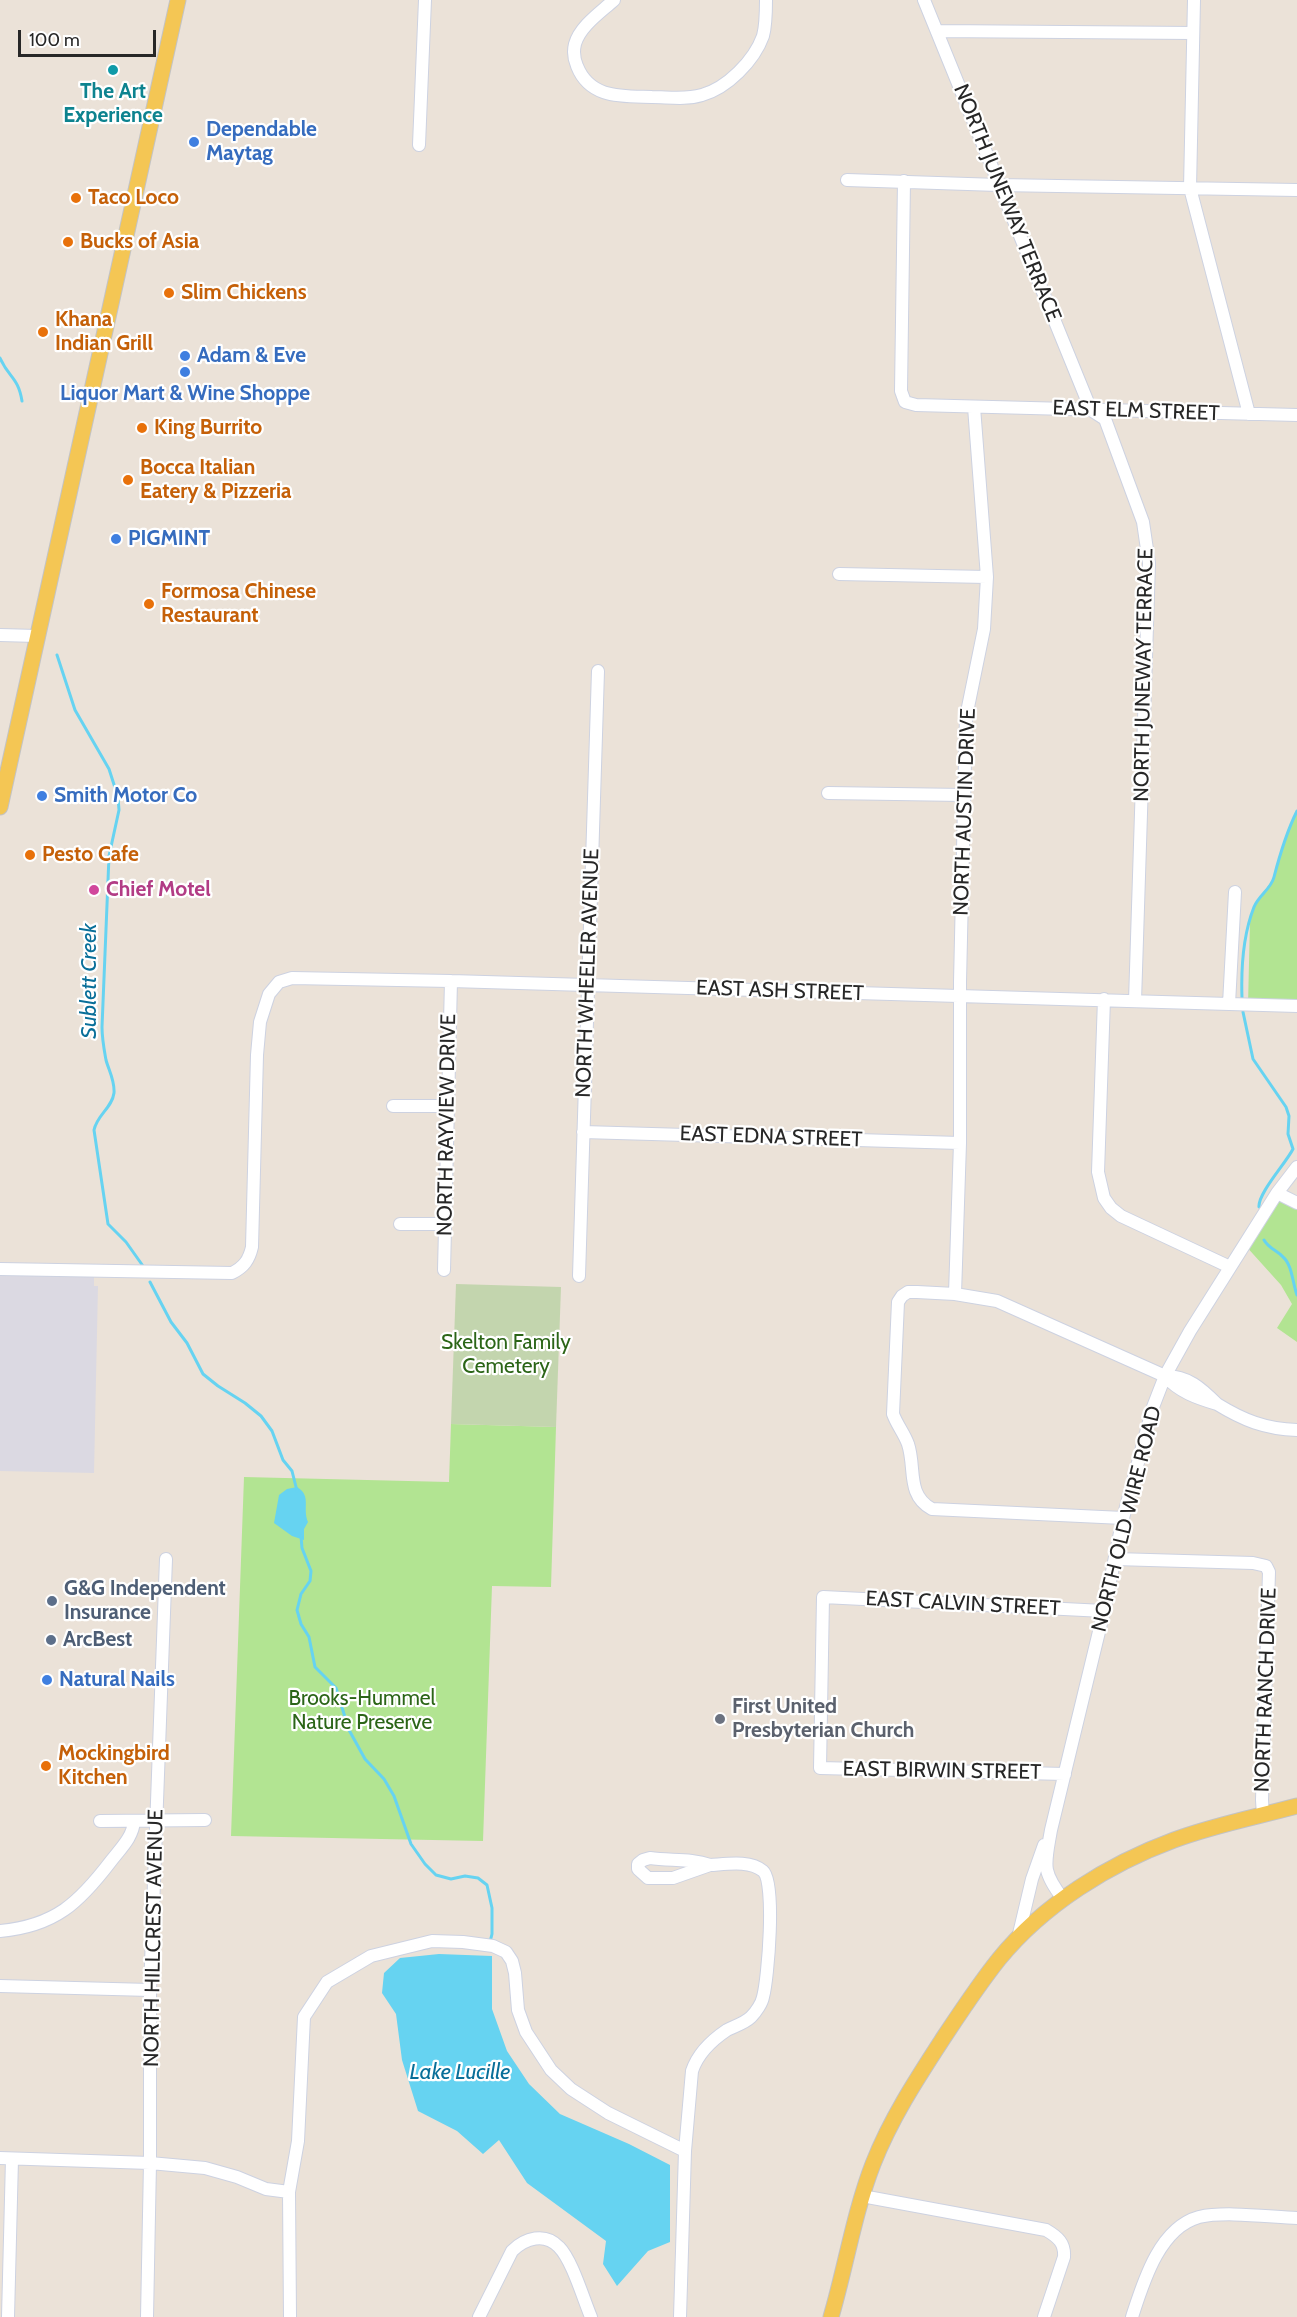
<!DOCTYPE html>
<style>
body{margin:0}
#map{position:relative;width:1297px;height:2317px;overflow:hidden;background:#ebe2d8;font-family:Cabin,sans-serif}
canvas{display:block}
.scale{position:absolute;left:18px;top:30px;width:138px;height:27px;box-sizing:border-box;border:3px solid #272727;border-top:0;padding-left:8px;font-size:18px;line-height:21px;white-space:nowrap;color:#272727;-webkit-text-stroke:4px #fff;paint-order:stroke}
</style>
<div id="map">
<canvas width="1297" height="2317"></canvas>
<div class="scale">100 m</div>
</div>
<script>
const g = document.querySelector('canvas').getContext('2d');
g.lineJoin = 'round';
function fill(path, color) { g.fillStyle = color; g.fill(path, 'evenodd'); }
function trace(path, color, width, dash) { g.strokeStyle = color; g.lineWidth = width; g.lineCap = dash ? 'butt' : 'round'; g.setLineDash(dash || []); g.stroke(path); }
function drawText(font, color, halo, rows, align = 'center') {
  g.font = font + ' Cabin,sans-serif'; g.lineWidth = 4.5; g.setLineDash([]); g.textBaseline = 'middle'; g.strokeStyle = halo; g.fillStyle = color; for (const [text, x, y, turn = 0] of rows) {
    g.save(); g.translate(x, y); g.rotate((+turn || 0) * Math.PI / 180); g.textAlign = isNaN(turn) ? turn : align; if (halo) g.strokeText(text, 0, 0); g.fillText(text, 0, 0); g.restore();
  }
}
fill(new Path2D(`
 M0,1269L94,1271V1286H98L94,1473L0,1471Z`), '#dbd9e2');
fill(new Path2D(`
 M1297,811V1006L1248,1005L1250,921L1257,901L1274,878L1288,829Z
 M1277,1193L1297,1203V1342L1277,1328L1292,1304L1281,1285L1244,1244Z
 M451,1424L556,1427L551,1587L492,1586L483,1841L231,1836L244,1477L449,1482Z`), '#b2e492');
fill(new Path2D(`
 M456,1284L561,1287L556,1427L451,1424Z`), '#c3d5ae');
fill(new Path2D(`
 M297,1487C312,1496 302,1508 308,1522L304,1529V1540L292,1536L274,1523L279,1495L287,1489Z
 M439,1954L492,1956V2009L507,2051L529,2084L560,2114L629,2144L670,2165V2242L648,2251L617,2286L603,2264L606,2241L527,2183L499,2140L483,2154L457,2131L418,2111L402,2060L396,2014L382,1993L384,1973L400,1958Z`), '#66d3f1');
trace(new Path2D(`
 M0,358C9,378 18,377 22,401
 M57,655L75,710L109,769L118,797L119,810L109,856L102,1027C102,1039 104,1049 106,1060C109,1071 115,1081 114,1093C112,1108 97,1115 94,1130L108,1224L126,1242L143,1266
 M1242,998C1241,969 1243,935 1254,907C1259,895 1271,889 1274,877C1280,854 1286,833 1297,811
 M1243,1012L1253,1059L1286,1107L1289,1116L1288,1134L1293,1149C1286,1163 1258,1193 1259,1207
 M1264,1240C1269,1249 1277,1250 1283,1257C1292,1264 1293,1285 1297,1295
 M150,1282L171,1322L187,1343L203,1374L218,1386L245,1403L261,1416L272,1431L283,1460L292,1471L297,1491
 M301,1536L302,1548L311,1571L310,1581L301,1594L297,1610L301,1624L309,1637L315,1667L336,1688L349,1730L365,1759L384,1779L394,1796L411,1844L425,1864L436,1875L451,1879L465,1876L478,1878L487,1885L492,1908V1934L490,1942`), '#66d3f1', 3);
const minor = new Path2D(`
 M614,0C601,12 580,26 575,44C573,52 574,59 577,66C590,99 622,96 652,97C668,97 686,100 702,95C727,88 754,61 763,36C766,25 766,12 766,0
 M924,0L1091,410L1105,419L1143,522L1149,563L1135,1001
 M1194,0L1190,188L1249,414
 M938,31L1193,33
 M419,145L425,0
 M847,180L998,185L1297,190
 M904,181L901,391L905,402L916,405L1297,415
 M839,574L987,577
 M0,635L37,636
 M828,793L963,795
 M1104,999L1098,1172L1104,1198L1111,1208L1121,1216L1230,1267
 M1229,1004L1235,892
 M393,1106H448
 M583,1132L960,1143
 M1277,1193L1297,1203
 M400,1224H445
 M0,1269L232,1273C244,1267 249,1260 252,1247L257,1055L260,1022L269,994L279,982L292,978L451,981L1297,1006
 M444,1270L451,981
 M579,1276L598,671
 M955,1294L960,1143V982L966,717L984,629L987,577L974,407
 M1217,1404C1243,1420 1265,1429 1297,1430
 M1123,1518L932,1509C906,1495 916,1468 908,1444C904,1433 897,1425 893,1414L898,1302L902,1296L908,1292H917L955,1294L997,1301L1165,1376C1188,1376 1201,1388 1217,1404C1197,1398 1179,1392 1165,1376
 M1115,1559L1253,1563L1266,1566L1269,1572L1262,1800L1263,1815
 M1065,1774L820,1768L823,1597L1104,1611
 M100,1821L205,1820
 M650,1858C670,1861 691,1858 710,1865L673,1878H648L638,1869V1864L643,1860Z
 M1063,1899C1041,1870 1045,1865 1051,1830L1104,1611L1123,1518L1153,1407L1165,1376L1190,1331L1277,1193L1297,1167
 M0,1931C55,1926 79,1903 111,1861C121,1848 133,1837 134,1821
 M1018,1938L1032,1879L1044,1845
 M0,1986L150,1990
 M685,2151L692,2071C698,2053 712,2040 727,2030C735,2026 745,2023 751,2017C756,2012 762,2003 763,1997C768,1979 776,1882 763,1871C750,1860 727,1864 710,1865
 M0,2158L150,2163L205,2168L237,2177L266,2189L289,2192
 M862,2196L1046,2230C1058,2237 1065,2243 1064,2257L1044,2317
 M8,2317L12,2159
 M147,2317L150,2163V1990L166,1559
 M290,2317L289,2192L298,2141L304,2017L327,1982L371,1956L432,1941L463,1942L493,1946L506,1952L512,1961L515,1973L518,2010L526,2032L551,2070L571,2089L608,2113L685,2151L680,2317
 M479,2317L512,2251C525,2238 545,2232 559,2247C572,2260 583,2298 591,2317
 M1132,2317C1143,2283 1159,2228 1199,2217C1225,2211 1270,2217 1297,2218`);
const major = new Path2D(`
 M0,807L178,0
 M831,2317C846,2266 854,2213 873,2164C891,2118 918,2077 944,2037C962,2010 979,1984 999,1959C1044,1904 1109,1864 1174,1840C1214,1825 1256,1817 1297,1806`);
trace(minor, '#cdd2e1', 14);
trace(major, '#c3c3c3', 17);
trace(minor, '#fff', 12);
trace(major, '#f4c654', 15);
for (const [x, y, r, color] of [
 [113,70,6,"#0f9aa8"],
 [194,142,6,"#3f7fe0"],
 [76,198,6,"#e8710a"],
 [68,242,6,"#e8710a"],
 [169,293,6,"#e8710a"],
 [43,332,6,"#e8710a"],
 [185,356,6,"#3f7fe0"],
 [185,372,6,"#3f7fe0"],
 [142,428,6,"#e8710a"],
 [128,480,6,"#e8710a"],
 [116,539,6,"#3f7fe0"],
 [149,604,6,"#e8710a"],
 [42,796,6,"#3f7fe0"],
 [30,855,6,"#e8710a"],
 [94,890,6,"#d1479c"],
 [52,1601,6,"#5c6f8a"],
 [51,1640,6,"#5c6f8a"],
 [47,1680,6,"#3f7fe0"],
 [720,1719,6,"#6b7280"],
 [46,1766,6,"#e8710a"]
]) { const dot = new Path2D(); dot.arc(x, y, r, 0, 2 * Math.PI); g.fillStyle = color; g.fill(dot); trace(dot, '#fff', 2); }
drawText('bold 21px', '#0d838f', '#fff', [
 ["The Art",113,92],
 ["Experience",113,116]
]);
drawText('bold 21px', '#366cbe', '#fff', [
 ["Dependable",206,130],
 ["Maytag",206,154],
 ["Adam & Eve",197,356],
 ["Liquor Mart & Wine Shoppe",185,394,"center"],
 ["PIGMINT",128,539],
 ["Smith Motor Co",54,796],
 ["Natural Nails",59,1680]
], 'left');
drawText('bold 21px', '#c56008', '#fff', [
 ["Taco Loco",88,198],
 ["Bucks of Asia",80,242],
 ["Slim Chickens",181,293],
 ["Khana",55,320],
 ["Indian Grill",55,344],
 ["King Burrito",154,428],
 ["Bocca Italian",140,468],
 ["Eatery & Pizzeria",140,492],
 ["Formosa Chinese",161,592],
 ["Restaurant",161,616],
 ["Pesto Cafe",42,855],
 ["Mockingbird",58,1754],
 ["Kitchen",58,1778]
], 'left');
drawText('21px', '#272727', '#fff', [
 ["NORTH JUNEWAY TERRACE",1007,203,68],
 ["EAST ELM STREET",1136,411,2],
 ["NORTH JUNEWAY TERRACE",1144,675,-89],
 ["NORTH AUSTIN DRIVE",965,812,-88],
 ["NORTH WHEELER AVENUE",588,973,-88],
 ["EAST ASH STREET",780,991,2],
 ["NORTH RAYVIEW DRIVE",447,1125,-89],
 ["EAST EDNA STREET",771,1137,2],
 ["NORTH OLD WIRE ROAD",1127,1519,-76],
 ["EAST CALVIN STREET",963,1604,3],
 ["NORTH RANCH DRIVE",1266,1690,-88],
 ["EAST BIRWIN STREET",942,1771,1],
 ["NORTH HILLCREST AVENUE",154,1938,-89]
]);
drawText('bold 21px', '#b23c85', '#fff', [
 ["Chief Motel",106,890]
], 'left');
drawText('21px', '#2b6517', '#fff', [
 ["Skelton Family",506,1343],
 ["Cemetery",506,1367],
 ["Brooks-Hummel",362,1699],
 ["Nature Preserve",362,1723]
]);
drawText('bold 21px', '#4e5e75', '#fff', [
 ["G&G Independent",64,1589],
 ["Insurance",64,1613],
 ["ArcBest",63,1640]
], 'left');
drawText('bold 21px', '#5b616d', '#fff', [
 ["First United",732,1707],
 ["Presbyterian Church",732,1731]
], 'left');
drawText('italic 22px', '#096f99', '#fff', [
 ["Sublett Creek",90,981,-90],
 ["Lake Lucille",460,2073]
]);
</script>
